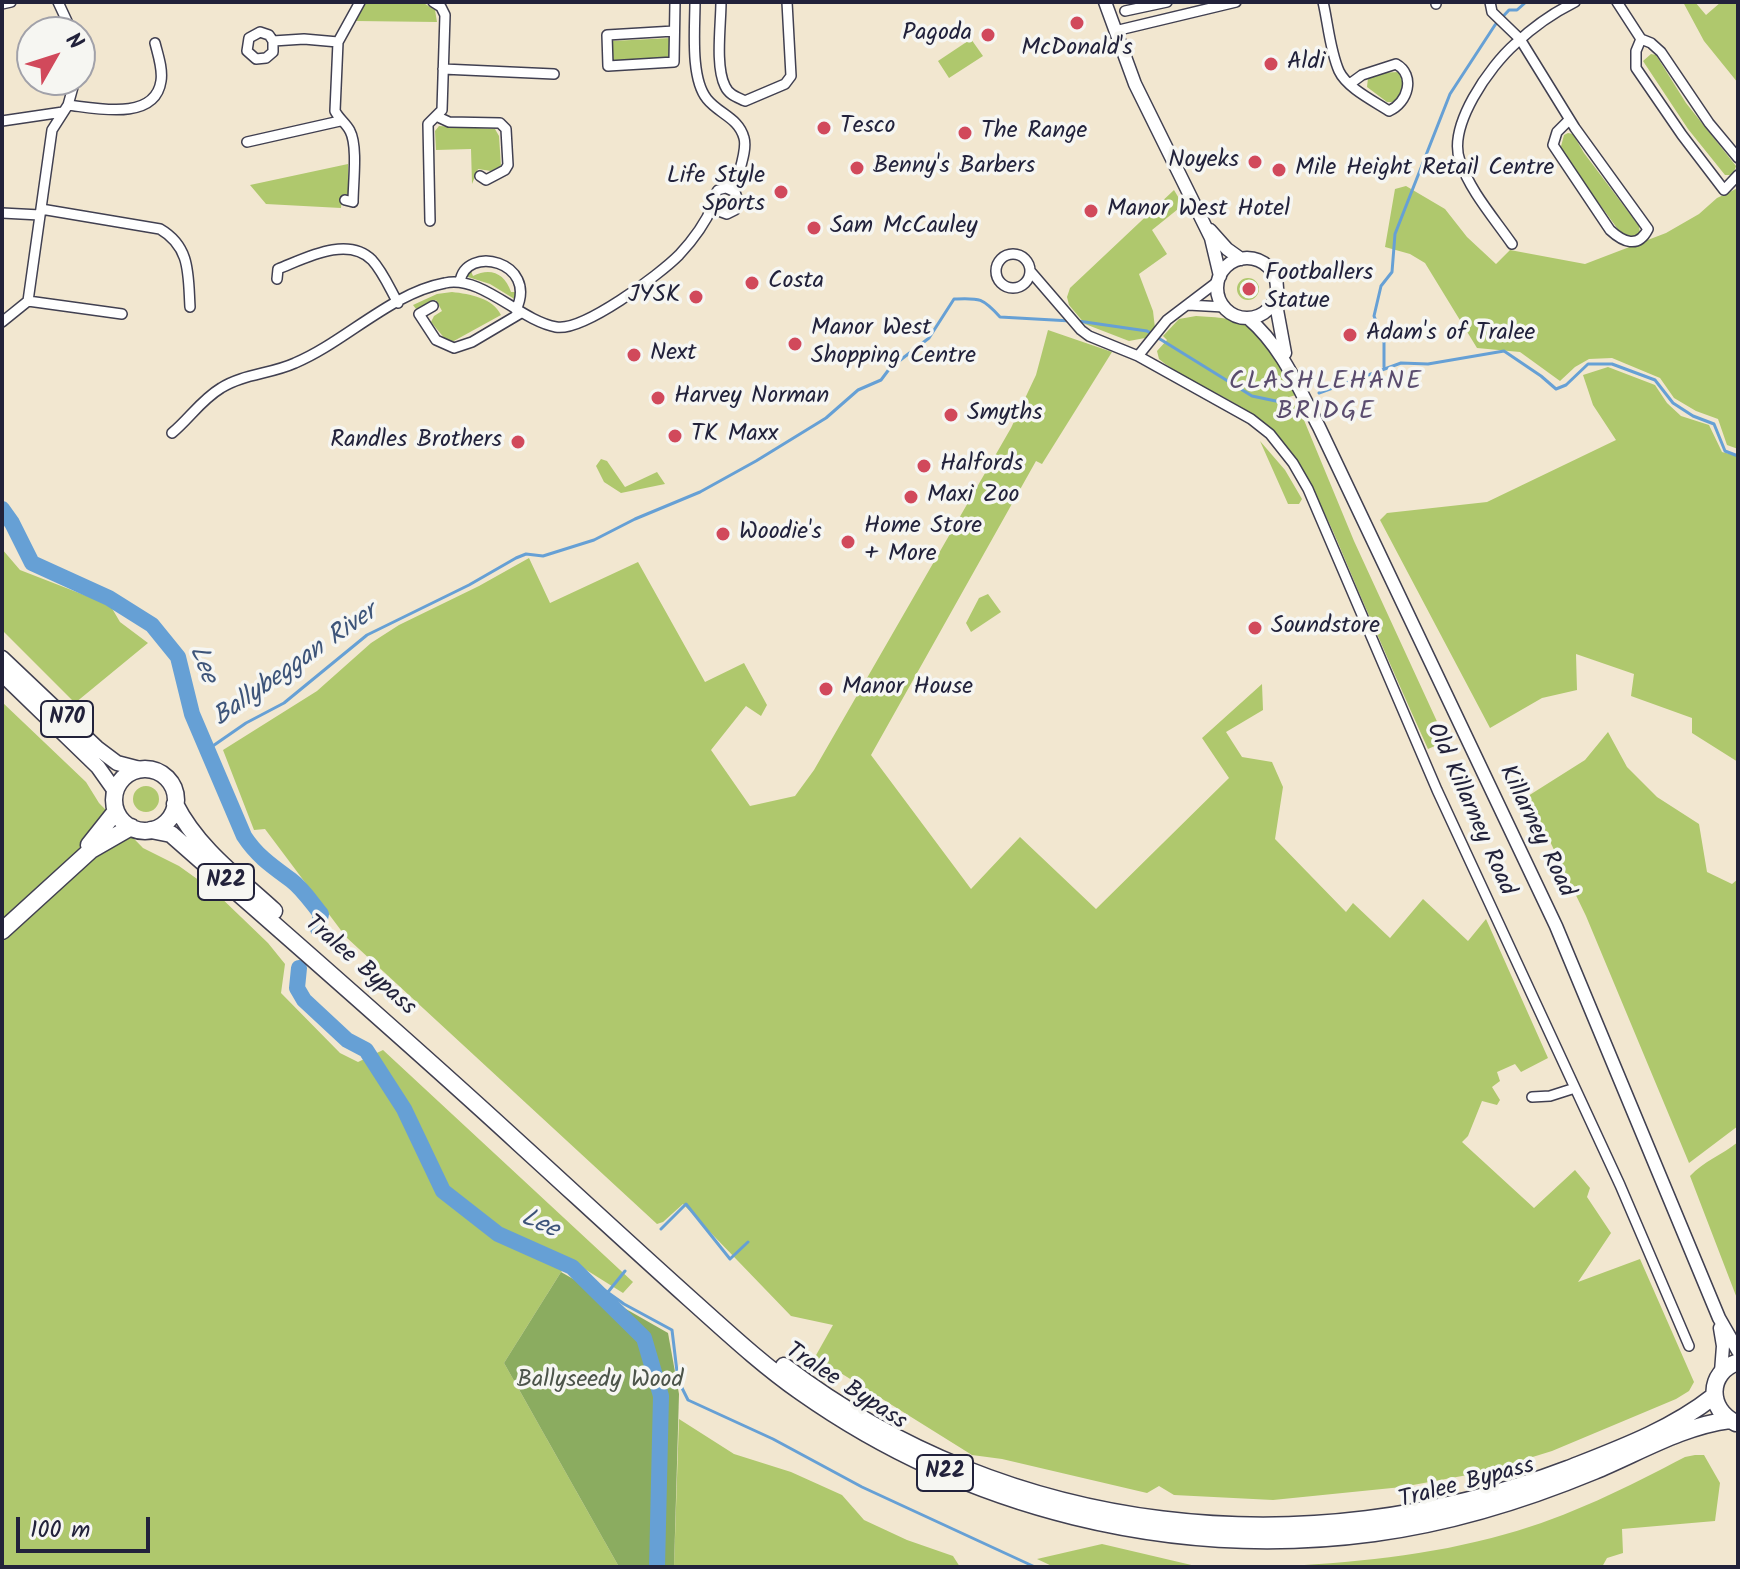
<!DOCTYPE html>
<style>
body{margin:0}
#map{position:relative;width:1740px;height:1569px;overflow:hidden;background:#f2e7d0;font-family:Kalam,sans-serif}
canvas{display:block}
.frame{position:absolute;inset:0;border:4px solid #22223b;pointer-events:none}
.north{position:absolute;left:16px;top:16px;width:80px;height:80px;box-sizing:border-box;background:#f6f6f2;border:2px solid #a1a1a9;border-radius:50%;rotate:51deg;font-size:22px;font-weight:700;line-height:32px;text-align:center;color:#22223b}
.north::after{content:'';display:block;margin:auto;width:28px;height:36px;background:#d1495b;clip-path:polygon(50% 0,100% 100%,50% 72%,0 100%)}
.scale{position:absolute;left:16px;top:1517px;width:134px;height:36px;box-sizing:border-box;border:4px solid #22223b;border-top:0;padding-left:10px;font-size:24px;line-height:28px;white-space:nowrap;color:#22223b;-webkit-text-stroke:6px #f6f6f2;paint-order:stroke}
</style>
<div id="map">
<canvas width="1740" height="1569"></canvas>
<div class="frame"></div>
<div class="north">N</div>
<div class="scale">100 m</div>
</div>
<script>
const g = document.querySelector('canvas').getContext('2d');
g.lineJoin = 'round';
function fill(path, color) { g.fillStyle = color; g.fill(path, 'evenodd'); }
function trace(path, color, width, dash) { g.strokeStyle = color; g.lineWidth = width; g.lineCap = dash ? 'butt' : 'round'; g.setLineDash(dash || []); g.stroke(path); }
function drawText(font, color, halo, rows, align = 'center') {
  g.font = font + ' Kalam,sans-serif'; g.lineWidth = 7; g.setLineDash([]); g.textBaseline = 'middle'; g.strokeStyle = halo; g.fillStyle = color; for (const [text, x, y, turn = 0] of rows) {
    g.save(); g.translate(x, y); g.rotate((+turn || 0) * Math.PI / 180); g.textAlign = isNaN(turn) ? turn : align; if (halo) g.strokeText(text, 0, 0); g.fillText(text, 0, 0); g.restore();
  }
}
fill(new Path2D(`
 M366,2H422L435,10L437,22L356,21Z
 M1683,2H1695L1706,15L1721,2H1738V83L1704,41Z
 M671,38L672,59L613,62L612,41Z
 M971,39L983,56L949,78L938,61Z
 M1651,54L1656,55L1686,103L1736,166L1733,175H1725L1688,129L1643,61Z
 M1398,72L1405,75L1406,82L1395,102H1387L1367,87L1368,78L1377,73Z
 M439,126L495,129L499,136L501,166L491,171L478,169L472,184L471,149L436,150L435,131Z
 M1568,133L1573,134L1584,153L1639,226L1640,233L1632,239H1625L1560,150L1564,135Z
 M348,164L349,194L342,197L341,208L266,204L250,185Z
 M1406,186L1445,209L1467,237L1496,264L1510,250L1585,264L1666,233L1699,214L1717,198L1738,188V449L1727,445L1718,419L1696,411L1674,398L1660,378L1612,358L1589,359L1575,367L1560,381L1520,352L1477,348L1425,263L1410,254L1385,247L1395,189Z
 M1174,190L1183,205L1152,230L1167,254L1139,274L1153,311L1155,328L1145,338L1129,341L1085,324L1069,305L1067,297L1070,288Z
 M471,271L473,276C490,267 505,273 511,292H516V300L490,284L465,276Z
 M1237 289a11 11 0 1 1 22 0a11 11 0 1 1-22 0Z
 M452,292C470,294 493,298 501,315L452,342L446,340L431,322L434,316L442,311L436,300L416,309L413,305L437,294Z
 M1196,316C1215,317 1240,318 1257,330C1272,341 1287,377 1296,395L1289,397L1296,408H1299L1354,541L1446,741L1428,749C1406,701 1385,652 1364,604C1336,540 1314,472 1262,424C1232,395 1190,385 1159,359L1157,351L1167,340L1163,336L1179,319Z
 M1048,330L1112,352L1042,464L1036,461L871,755L971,889L1020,837L1096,909L1229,778L1202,738L1262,684L1263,710L1226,732L1242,757L1272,762L1283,787L1275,839L1346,912L1353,903L1390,938L1423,899L1468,941L1486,919L1548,1058L1521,1072L1515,1064L1497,1072L1500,1081L1492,1087L1500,1100L1497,1105L1482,1101L1468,1136L1462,1142L1534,1208L1575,1170L1590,1188L1587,1197L1611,1233L1578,1282L1640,1259L1694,1382L1689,1391L1676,1399L1552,1451L1484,1472L1402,1487L1273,1500L1174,1495L1159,1486L1147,1493L1002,1459L972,1455L815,1357L833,1325L791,1316L683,1204L663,1222L657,1224L346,937L265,829L254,830L223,750L317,691L371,643L399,625L479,586L529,558L550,603L638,562L705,682L744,663L767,705L761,716L746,706L711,750L750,806L795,796L814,770L1011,428L1036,375Z
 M1608,367L1655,385L1667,403L1681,416L1709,425L1722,452L1738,456V762L1692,733V718L1631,696L1634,674L1576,654L1577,690L1542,698L1490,728L1380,520L1387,513L1487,502L1616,440L1593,405L1583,375Z
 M1260,441L1285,470L1302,499L1299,504H1288Z
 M601,459L607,461L625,487L657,472L665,484L621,493L604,482L596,466Z
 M2,549L20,570L110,605L120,622L148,643L75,703L2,630Z
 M988,594L1001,612L971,632L966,623L979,598Z
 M2,702L86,782L99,803L143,848L179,866L214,891L268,943L285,964L281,993L340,1053L358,1062L383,1050L633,1282L623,1293L572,1261L561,1272L504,1363L619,1567H2Z
 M1608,732L1627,767L1657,797L1699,824L1707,872L1732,884L1738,879V1126L1689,1163L1586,916L1528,796L1585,760Z
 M133 799a13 13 0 1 1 26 0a13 13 0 1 1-26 0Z
 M1738,1142V1301L1690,1176C1704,1161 1722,1155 1738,1142Z
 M679,1419L734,1454L791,1472L842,1495L864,1520L907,1540L953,1556L960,1567H674Z
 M1695,1455H1704L1720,1483L1715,1521L1622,1529L1623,1553L1607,1558L1602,1567H1271C1350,1563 1429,1556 1506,1534C1568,1517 1628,1487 1685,1457Z
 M1102,1544L1200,1567H1054L1037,1559Z`), '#afc86d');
fill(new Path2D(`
 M561,1272L668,1333L679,1394L674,1567H619L504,1363Z`), '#8bac60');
trace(new Path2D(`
 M1078,321L1147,331L1252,396L1290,404
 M1384,367V341L1374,316L1381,286L1392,272L1395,234L1450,94L1495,25L1509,10H1517L1526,2
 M1319,393L1401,363L1428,364L1504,351L1541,376L1556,389L1566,385L1588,364H1612L1655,380L1673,403L1693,416L1714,424L1725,451L1738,456
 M207,750L246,723L284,703L367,635L469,585L516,558L526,554L543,556L594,540L635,519L700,492L756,461L826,418L858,390L881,380L890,368L929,338L954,299C979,298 982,297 1000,317L1071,321
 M661,1229L686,1204L730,1259L748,1242
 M572,1267L624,1304L672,1330L678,1380L688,1400L773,1439L862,1487L1035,1567
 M608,1292L625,1271`), '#66a0d5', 3);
trace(new Path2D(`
 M2,509L12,523L32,563L109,598L152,625L178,657L192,714L244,836C257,856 272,866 291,880C303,889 312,903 321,914L318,929
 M299,968L297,988L304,1000L347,1040L366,1050L404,1109L443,1191L498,1234L572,1267L644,1338L661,1396L657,1567`), '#66a0d5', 16);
const street = new Path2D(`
 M58,2L72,32
 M695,2C695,28 690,78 707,99C719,114 739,118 744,138C748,152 736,176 735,192
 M721,2C721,25 715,66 725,86C729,95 737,97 745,101L785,84L791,76L787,2
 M1323,2C1328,23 1330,51 1339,71C1347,88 1374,101 1389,111C1408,103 1416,75 1396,64L1362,75L1351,83
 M1436,2V4
 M1490,2L1492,12L1520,39L1575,128L1648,229C1638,249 1623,242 1610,230L1553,145L1557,132L1569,120
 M1617,2L1641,39L1651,43L1661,52L1709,123L1738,158
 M2,4L11,2
 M1125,11L1167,2
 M674,31L607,35L608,66L674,62L675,2
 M1115,31L1236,2
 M1641,39L1636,51V68L1682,135L1724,190L1738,175
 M273,41V52L266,58L256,59L247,51L249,38L260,32L269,35L273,41L304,39L338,42
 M443,69L554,74
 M68,105C95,108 155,122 161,81C163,69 158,55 155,43
 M436,116L449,122L500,123L506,129L508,165L505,170L486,180L480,176
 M2,121L63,112
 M247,142L340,121
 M726,188L735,192L738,201L735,210L727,214L716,210L712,199L718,190L726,188L736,176
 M345,200L353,202C353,184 358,146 350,131C346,123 339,119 335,111L338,42L360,2
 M41,209L160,229C191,247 188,275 190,307
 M2,213L40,215
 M430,221L428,124L442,110L445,15L441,7L433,2
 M1512,244C1494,218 1470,191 1460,161C1447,126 1490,66 1515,44C1533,27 1553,13 1575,2
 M996 271a17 17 0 1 1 34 0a17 17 0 1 1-34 0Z
 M1031,272L1081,330L1089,336L1138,356L1251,419L1270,434L1293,463L1308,489L1437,790L1620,1185L1689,1346
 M277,279L278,269C304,259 347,235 372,260C383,272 390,289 398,303
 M460,282C465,244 539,261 516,310
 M28,301L122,314
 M1188,305L1224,307
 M433,306L419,314L436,340L454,348L472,342L521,313
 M2,322L28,301L52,130L68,105L75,80
 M1138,356L1167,320L1217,282
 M172,433C189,419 201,400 221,388C243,374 271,374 295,363C345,342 391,293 445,283C482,275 519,320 556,327C583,332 659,275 679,255C693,240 705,224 713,205
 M1532,1097L1550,1096L1575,1088`);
const secondary = new Path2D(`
 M1105,2L1135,84L1211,238L1220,276
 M1210,230L1227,249L1241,259
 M1217 288a30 30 0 1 1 60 0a30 30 0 1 1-60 0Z
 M1275,299L1285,353
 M1248,318C1282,347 1298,387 1319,427L1556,926L1719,1318L1738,1351
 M1720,1328L1723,1346L1721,1372`);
const primary = new Path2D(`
 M2,658L97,748L117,763L140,769
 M2,674L98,767L115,791`);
const highway = new Path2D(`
 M114 800a31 31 0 1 1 62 0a31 31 0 1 1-62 0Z
 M175,804C197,848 238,878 274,911
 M151,830L171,834C288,937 406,1039 520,1144C576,1195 632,1247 689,1298C726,1331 761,1364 801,1392C967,1509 1173,1560 1374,1533C1449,1523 1524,1500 1594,1471C1638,1453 1682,1426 1730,1420
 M89,845L116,811
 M2,931L91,850L131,827
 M784,1366C1009,1538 1306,1569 1568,1469C1619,1449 1671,1430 1714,1396
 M1736,1423C1707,1410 1707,1372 1738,1362`);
trace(street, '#414051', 12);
trace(secondary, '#414051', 15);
trace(primary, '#414051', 17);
trace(highway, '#414051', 19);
trace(street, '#fff', 9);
trace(secondary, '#fff', 12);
trace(primary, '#fff', 14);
trace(highway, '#fff', 16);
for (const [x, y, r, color] of [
 [1077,23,8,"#d1495b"],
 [988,35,8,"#d1495b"],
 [1271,64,8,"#d1495b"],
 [824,128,8,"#d1495b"],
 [965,133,8,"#d1495b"],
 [1255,162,8,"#d1495b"],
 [857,168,8,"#d1495b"],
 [1279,170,8,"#d1495b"],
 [781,192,8,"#d1495b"],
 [1091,211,8,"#d1495b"],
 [814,228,8,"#d1495b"],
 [752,283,8,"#d1495b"],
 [1249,289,8,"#d1495b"],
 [696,297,8,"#d1495b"],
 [1350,335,8,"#d1495b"],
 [795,344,8,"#d1495b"],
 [634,355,8,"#d1495b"],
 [658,398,8,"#d1495b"],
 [951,415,8,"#d1495b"],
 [675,436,8,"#d1495b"],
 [518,442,8,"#d1495b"],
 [924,466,8,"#d1495b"],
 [911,497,8,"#d1495b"],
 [723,534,8,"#d1495b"],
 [848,542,8,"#d1495b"],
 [1255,628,8,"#d1495b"],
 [826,689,8,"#d1495b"]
]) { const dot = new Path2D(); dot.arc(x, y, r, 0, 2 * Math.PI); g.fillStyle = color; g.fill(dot); trace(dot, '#f6f6f2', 3); }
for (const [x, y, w] of [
 [67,719,52],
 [226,882,56],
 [945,1473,56]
]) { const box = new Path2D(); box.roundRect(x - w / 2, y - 18, w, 36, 6); g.fillStyle = '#f6f6f2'; g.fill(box); trace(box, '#22223b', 2); }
drawText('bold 22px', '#22223b', null, [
 ["N70",67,719],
 ["N22",226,882],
 ["N22",945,1473]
]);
drawText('24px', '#22223b', '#f6f6f2', [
 ["Pagoda",972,35,"right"],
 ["McDonald's",1077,50,"center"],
 ["Aldi",1287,64],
 ["Tesco",840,128],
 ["The Range",981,133],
 ["Noyeks",1239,162,"right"],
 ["Benny's Barbers",873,168],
 ["Mile Height Retail Centre",1295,170],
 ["Life Style",765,178,"right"],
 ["Sports",765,206,"right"],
 ["Manor West Hotel",1107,211],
 ["Sam McCauley",830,228],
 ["Footballers",1265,275],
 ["Statue",1265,303],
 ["Costa",768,283],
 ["JYSK",680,297,"right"],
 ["Manor West",811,330],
 ["Shopping Centre",811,358],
 ["Adam's of Tralee",1366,335],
 ["Next",650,355],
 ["Harvey Norman",674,398],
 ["Smyths",967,415],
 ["TK Maxx",691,436],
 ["Randles Brothers",502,442,"right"],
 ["Halfords",940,466],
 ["Maxi Zoo",927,497],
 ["Home Store",864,528],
 ["+ More",864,556],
 ["Woodie's",739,534],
 ["Soundstore",1271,628],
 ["Manor House",842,689]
], 'left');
drawText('24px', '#22223b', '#f6f6f2', [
 ["Old Killarney Road",1469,810,66],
 ["Killarney Road",1535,832,64],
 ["Tralee Bypass",359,967,41],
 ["Tralee Bypass",845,1388,33],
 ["Tralee Bypass",1467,1485,-15]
]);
drawText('24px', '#4c544a', '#f6f6f2', [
 ["Ballyseedy Wood",600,1382]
]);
g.letterSpacing = '2px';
drawText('26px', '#5a4c6e', '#f6f6f2', [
 ["CLASHLEHANE",1326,384],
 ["BRIDGE",1326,414]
]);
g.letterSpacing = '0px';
drawText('italic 26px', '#3d5479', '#f6f6f2', [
 ["Lee",201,665,69],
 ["Ballybeggan River",296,667,-35],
 ["Lee",539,1226,24]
]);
</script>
